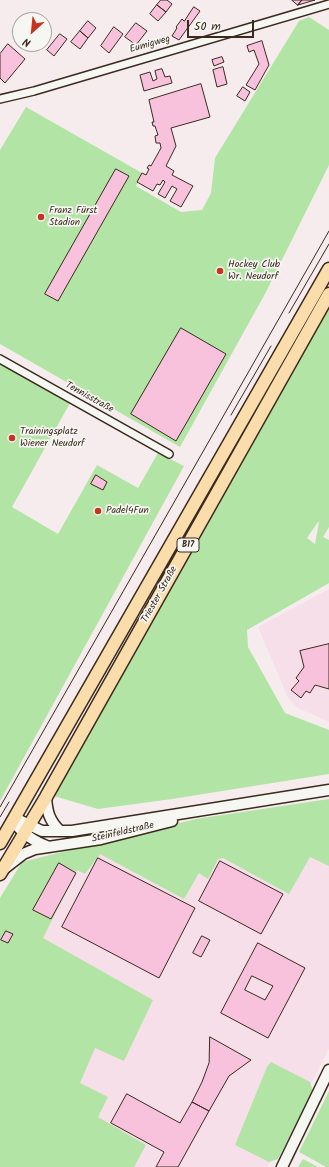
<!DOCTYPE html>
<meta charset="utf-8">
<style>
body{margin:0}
#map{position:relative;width:329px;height:1167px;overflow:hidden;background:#f6ecee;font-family:Kalam,sans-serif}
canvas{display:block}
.north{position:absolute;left:12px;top:12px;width:40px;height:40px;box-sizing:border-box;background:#f6f6f2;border:1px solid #aba49d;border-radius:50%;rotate:207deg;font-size:11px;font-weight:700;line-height:16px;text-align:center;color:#3b2a1e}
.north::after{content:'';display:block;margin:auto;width:14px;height:18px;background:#c8321e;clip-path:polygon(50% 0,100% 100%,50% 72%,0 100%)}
.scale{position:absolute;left:187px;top:20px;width:67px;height:18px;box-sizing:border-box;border:2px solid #3b2a1e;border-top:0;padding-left:5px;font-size:12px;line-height:14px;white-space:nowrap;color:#3b2a1e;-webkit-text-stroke:3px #f6f6f2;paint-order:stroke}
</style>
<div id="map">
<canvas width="329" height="1167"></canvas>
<div class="north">N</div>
<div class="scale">50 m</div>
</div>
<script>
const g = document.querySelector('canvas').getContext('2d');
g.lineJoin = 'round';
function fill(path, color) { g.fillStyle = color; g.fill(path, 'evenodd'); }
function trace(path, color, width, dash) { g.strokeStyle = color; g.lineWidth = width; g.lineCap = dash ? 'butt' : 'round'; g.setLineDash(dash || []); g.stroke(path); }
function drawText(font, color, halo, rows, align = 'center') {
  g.font = font + ' Kalam,sans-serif'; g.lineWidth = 3.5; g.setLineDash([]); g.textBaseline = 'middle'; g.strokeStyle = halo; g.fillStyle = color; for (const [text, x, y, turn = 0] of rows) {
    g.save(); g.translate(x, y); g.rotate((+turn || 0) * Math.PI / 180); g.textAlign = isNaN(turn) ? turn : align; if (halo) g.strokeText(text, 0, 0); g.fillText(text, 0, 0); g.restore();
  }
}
fill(new Path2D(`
 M329,589V722L298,708L288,698L258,627Z
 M329,799V1049L268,1167H0V899L24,861L196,819Z`), '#f7dfe9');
fill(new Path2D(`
 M309,17L329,30V165L266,292L180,447L0,344V150L26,107L142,173L136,186L181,212L202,210L211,193L215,158L299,21Z
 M329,306V527L323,537L329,540V583L247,630L248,647L285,713L329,730V774L172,799L98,809L54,796ZM318,522H319L315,544L307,538Z
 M0,364L70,403L12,507L58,534L97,465L138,488L158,453L184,466L0,801Z
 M329,799V866L310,857L289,894L223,858L218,859L208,879L199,873L184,899L100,854L85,874L77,870L43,938L153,1000L124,1061L95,1048L80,1083L108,1097L98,1117L146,1145L134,1167H0V898L22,862L196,819Z
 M271,1062L310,1082L313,1091L278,1159L269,1162L235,1145L267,1067Z
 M329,1091V1167H326L299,1152Z
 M303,1159L318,1167H298Z`), '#b2e4a5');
const building = new Path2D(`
 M161,0H167L172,4L166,12L157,5Z
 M292,0H302L298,5Z
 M302,0H315L298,5Z
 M157,5L166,12L158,21L150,14Z
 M194,7L200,11L179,40L172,36L177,28L176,27L182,19L184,21Z
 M88,21L96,28L88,38L80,31Z
 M136,23L147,31L136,45L125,37Z
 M114,27L123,34L109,53L101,46Z
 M80,31L88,38L80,49L71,42Z
 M60,34L67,39L54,56L47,50Z
 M262,41L269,65L255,90L246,85L259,64L254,50L249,52L247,46Z
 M8,44L25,59L5,83L0,78V54Z
 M222,57L224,62L214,66L212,60Z
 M223,67L227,84L217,87L213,70Z
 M162,69L165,77L170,76L172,83L144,91L140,75L150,72L153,81L157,79L155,71Z
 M201,84L210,117L171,128L176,146L166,166L174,171L172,175L193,186L181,207L170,201L177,189L172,186L165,198L158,194L165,182L163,180L160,185L157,184L153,191L137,182L142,173L146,175L149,169L147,168L149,165L151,166L161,148L160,143H156L155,136L158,135L155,126H153L152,122H154L149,100Z
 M243,87L250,92L245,101L237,96Z
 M116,169L129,176L58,301L45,294Z
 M181,328L226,354L176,441L131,414Z
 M96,475L107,482L103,490L91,484Z
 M329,644V689L315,685L310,693L306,691L301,698L291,690L299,681L296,678L304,667L300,651Z
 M98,858L195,908L159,978L62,927Z
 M220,861L283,894L261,934L199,901Z
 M59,863L76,873L51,919L33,910Z
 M6,931L13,934L8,943L1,940Z
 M202,936L210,940L201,957L193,953Z
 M258,943L305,968L268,1038L221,1013ZM252,976L273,986L265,1000L245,990Z
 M210,1037L251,1060L229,1076L209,1111L192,1102L202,1082L209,1063Z
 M127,1094L180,1123L192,1102L209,1111L178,1167H156L164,1152L111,1123Z`);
fill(building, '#f8c2dc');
trace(building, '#3b2a1e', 1);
const street = new Path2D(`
 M0,99L34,91L329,4
 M0,359L169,454`);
const secondary = new Path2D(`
 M46,797C47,812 49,820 60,831
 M15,818L42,831H72L329,790
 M13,821C23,834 33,841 49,847
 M5,868L23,854L35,849L101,839L172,821
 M282,1167L329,1070`);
const primary = new Path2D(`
 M0,843L329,269
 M0,874L46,797L329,294`);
trace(street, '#3b2a1e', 10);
trace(secondary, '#3b2a1e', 13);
trace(primary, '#3b2a1e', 15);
trace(street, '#f6f6f2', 7);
trace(secondary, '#f6f6f2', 10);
trace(primary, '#faddab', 12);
trace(new Path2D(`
 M289,313L329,244
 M231,415L271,346
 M0,807L329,231
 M0,817L9,802`), '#3b2a1e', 1);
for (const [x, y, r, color] of [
 [41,217,4,"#c8321e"],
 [220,271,4,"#c8321e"],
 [12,438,4,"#c8321e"],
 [98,511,4,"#c8321e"]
]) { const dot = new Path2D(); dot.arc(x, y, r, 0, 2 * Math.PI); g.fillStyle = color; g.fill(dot); trace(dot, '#f6f6f2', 1.5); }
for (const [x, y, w] of [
 [188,545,22]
]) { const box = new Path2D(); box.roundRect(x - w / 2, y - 7, w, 14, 3); g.fillStyle = '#f6f6f2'; g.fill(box); trace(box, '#3b2a1e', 1); }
drawText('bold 9px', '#3b2a1e', null, [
 ["B17",188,545]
]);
drawText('10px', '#3b2a1e', '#f6f6f2', [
 ["Eumigweg",150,45,-16],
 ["Tennisstraße",89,398,29],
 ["Triester Straße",160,595,-61],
 ["Steinfeldstraße",123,833,-13]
]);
drawText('10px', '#3b2a1e', '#f6f6f2', [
 ["Franz Fürst",49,211],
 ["Stadion",49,223],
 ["Hockey Club",228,265],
 ["Wr. Neudorf",228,277],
 ["Trainingsplatz",20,432],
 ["Wiener Neudorf",20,444],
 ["Padel4Fun",106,511]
], 'left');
</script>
